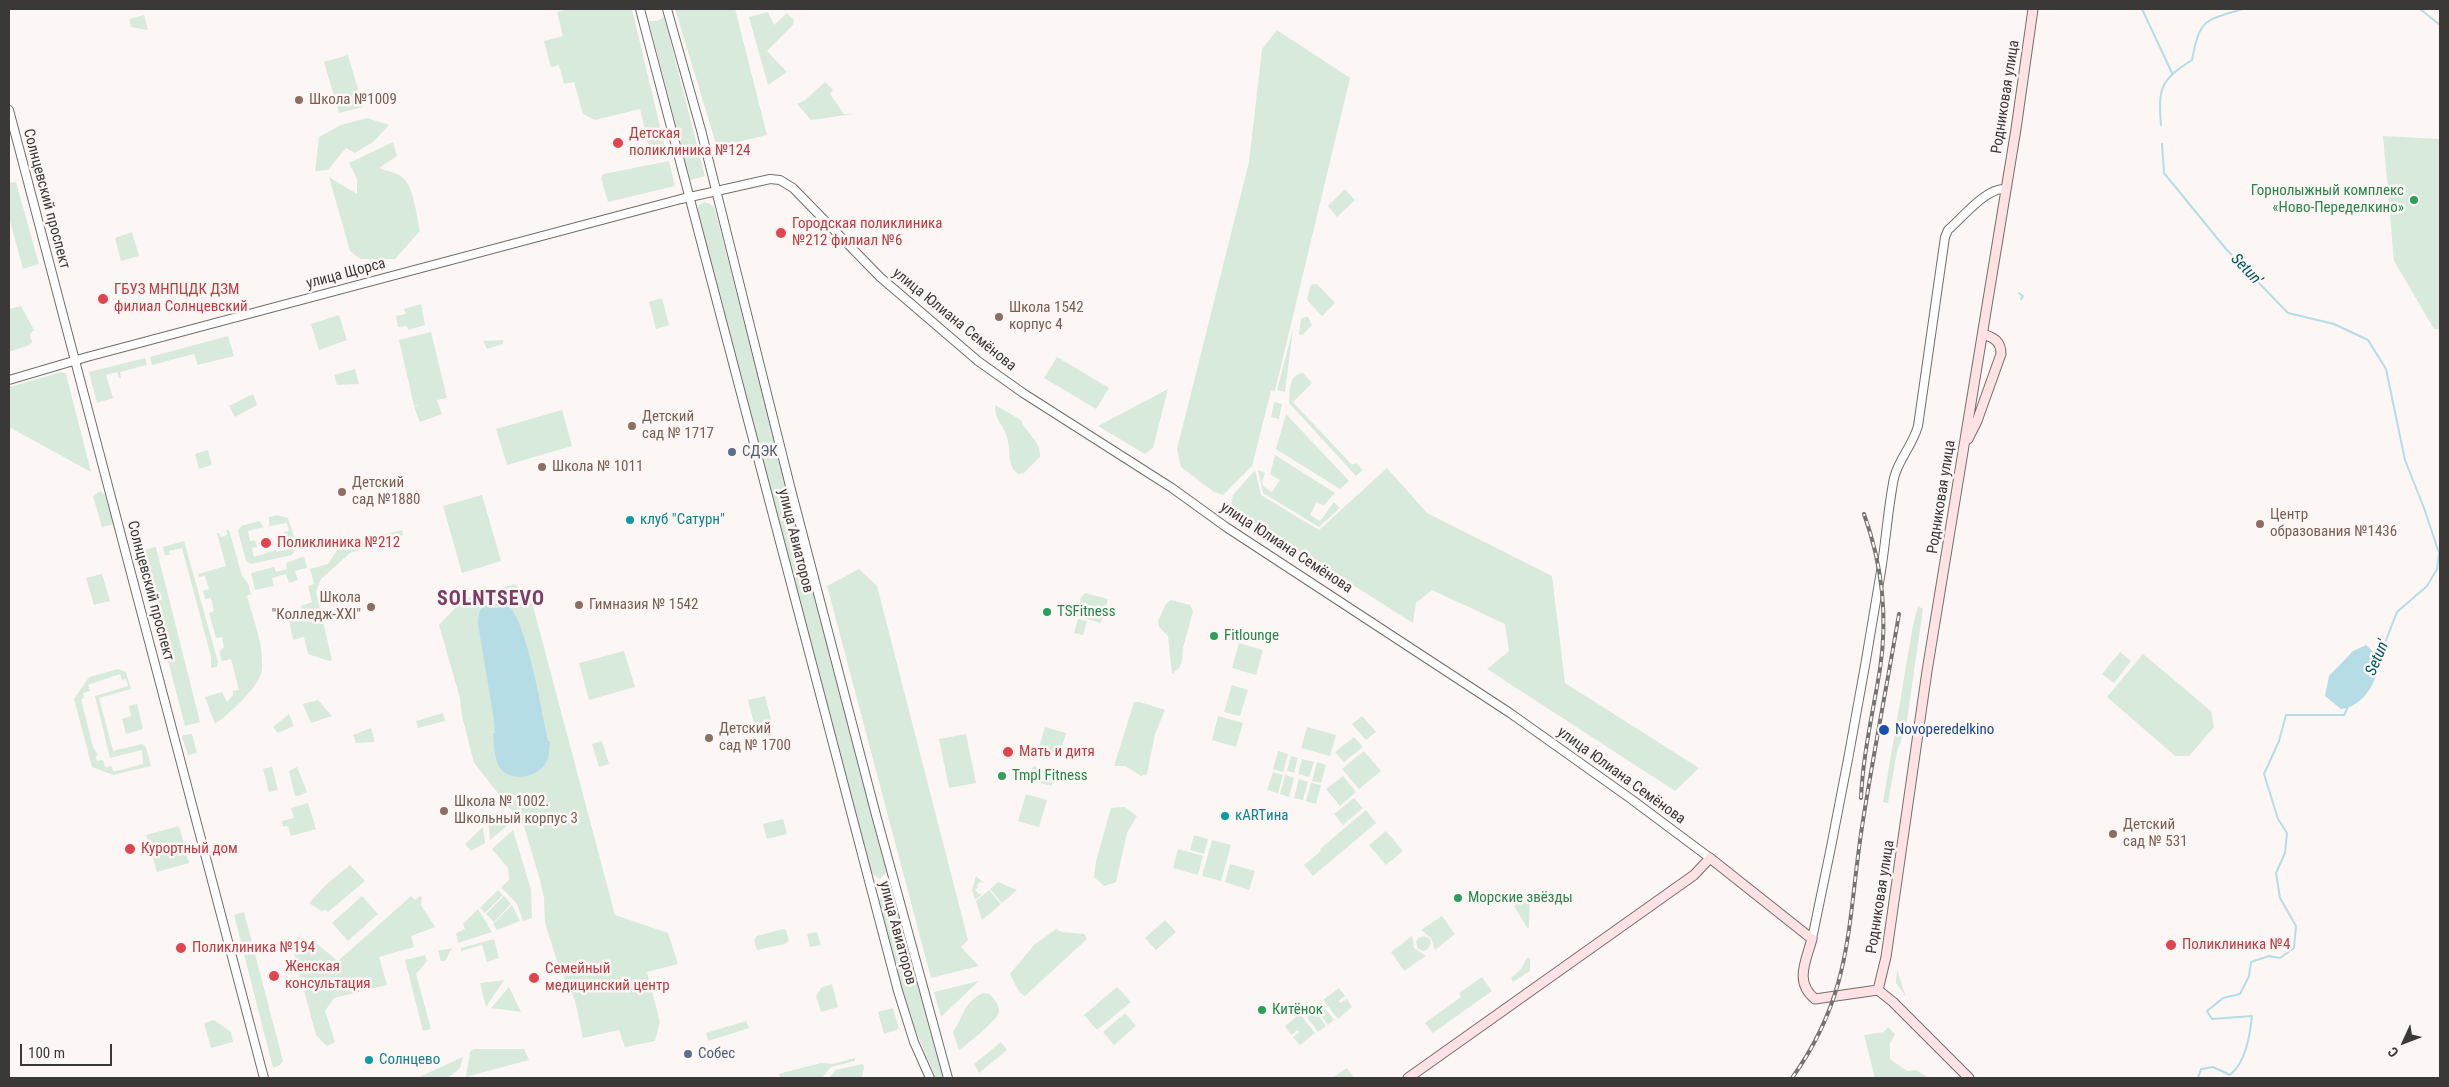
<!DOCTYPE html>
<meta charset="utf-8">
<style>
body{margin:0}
#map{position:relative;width:2449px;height:1087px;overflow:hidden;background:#fcf7f4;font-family:"Roboto Condensed",sans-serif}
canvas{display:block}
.frame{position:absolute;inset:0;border:10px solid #3b3938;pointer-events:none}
.north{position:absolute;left:2379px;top:1017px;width:50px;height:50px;-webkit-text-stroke:4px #fcf7f4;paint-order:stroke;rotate:227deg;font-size:14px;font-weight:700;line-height:20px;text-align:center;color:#3b3938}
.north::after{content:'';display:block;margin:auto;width:18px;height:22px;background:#3b3938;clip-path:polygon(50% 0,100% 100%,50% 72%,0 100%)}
.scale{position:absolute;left:20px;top:1044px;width:92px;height:22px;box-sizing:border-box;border:2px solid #3b3938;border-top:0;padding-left:6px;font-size:15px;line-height:18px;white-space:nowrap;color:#3b3938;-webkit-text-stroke:4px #fcf7f4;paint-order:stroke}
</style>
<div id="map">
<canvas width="2449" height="1087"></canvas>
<div class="frame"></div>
<div class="north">С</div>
<div class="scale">100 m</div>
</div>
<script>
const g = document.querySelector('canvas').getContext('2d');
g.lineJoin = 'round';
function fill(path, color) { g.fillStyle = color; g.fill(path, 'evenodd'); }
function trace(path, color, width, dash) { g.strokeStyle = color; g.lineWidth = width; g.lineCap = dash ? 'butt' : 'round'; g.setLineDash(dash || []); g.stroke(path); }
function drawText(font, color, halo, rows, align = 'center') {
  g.font = font + ' "Roboto Condensed",sans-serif'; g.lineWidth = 5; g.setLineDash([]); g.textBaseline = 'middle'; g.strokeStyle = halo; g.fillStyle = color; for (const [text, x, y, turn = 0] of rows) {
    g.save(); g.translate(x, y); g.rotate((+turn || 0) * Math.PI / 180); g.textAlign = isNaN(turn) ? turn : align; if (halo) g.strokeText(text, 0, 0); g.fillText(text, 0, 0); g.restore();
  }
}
fill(new Path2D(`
 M568,9H632L667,156L652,159L640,109L595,120L583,114L574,82L564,84L559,65L551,67L544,41L563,36L557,12Z
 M675,9H735L767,135L717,147Z
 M768,12L774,25L787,13L794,20L793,25L767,51L787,72L768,85L749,17Z
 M144,15L148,30L131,27L129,19Z
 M664,17L705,176L690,180L649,21H657Z
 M1277,30L1350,78L1275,391H1271L1252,466L1223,495L1214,492L1181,467L1177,449L1249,162L1262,49Z
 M348,55L363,107L339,113L324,62Z
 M825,82L833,90L830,94L844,114H853L811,120L797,104L805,100Z
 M367,118L389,125L373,142L355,153L346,148L328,170L315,171L319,137L341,125Z
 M2383,136L2440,139V329H2434L2394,261Z
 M393,142L397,156L379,168C387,171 400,173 405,180C414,190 417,218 420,231L395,259H360L350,251L329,177L357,194V179L349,163Z
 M669,161L675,186L608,202L601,178L604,174Z
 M16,182L39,264L23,269L9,217V183Z
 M1345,189L1355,200L1337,217L1328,206Z
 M704,202L710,204L714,207L887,871L880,879L871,873L697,210L699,205Z
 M132,232L139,256L121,261L115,238Z
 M1313,284H1317L1335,303L1322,316L1307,300L1310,286Z
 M662,298L669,325L656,329L649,302Z
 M421,304L425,325L408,330L407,326L398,327L396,316L406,314L404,309Z
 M21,306L34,330L30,334L32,342L29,345L9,352V309Z
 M339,315L347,340L319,350L311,324Z
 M1304,317H1308L1312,325L1302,335L1299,334L1301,319Z
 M1293,329L1285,392L1277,390Z
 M431,332L447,398L437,400L442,414L420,422L414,407L419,405L414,406L399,340Z
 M228,336L234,356L198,365L194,354L152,365L150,357Z
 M503,340V344L487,349L483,341Z
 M1057,357L1109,388L1096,409L1044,378Z
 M145,358L147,365L120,372L121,378H119L117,372L106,375L113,398L97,403L89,372Z
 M355,369L359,384L337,385L334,375Z
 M62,372L66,374L91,472L9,427V387Z
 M1303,373L1312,383L1293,402L1352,465L1356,463L1363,470L1356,476L1289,403C1290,390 1288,375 1303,373Z
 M1168,389L1153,448L1145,454L1098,426Z
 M253,394L257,405L235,417L229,406Z
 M1274,402L1282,404L1279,419L1271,417Z
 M995,405L1021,420C1026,435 1041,439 1040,457L1024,473L1018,474C1006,464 1011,454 1008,441C1006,427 994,420 995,405Z
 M562,410L572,446L507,465L496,429Z
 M1286,414L1349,481L1340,489L1276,449Z
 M208,450L212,465L199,469L195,454Z
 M1275,455L1335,493L1324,505L1316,503L1310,515L1320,521L1334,502L1340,508L1319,527L1263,493L1258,470L1265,473L1262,482L1263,486L1272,492L1280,480L1270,474Z
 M1387,468L1427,513L1552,576L1565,683L1699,768L1675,791L1487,669L1509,651L1505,624L1432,590L1416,603L1413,623L1253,522L1231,504L1233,495L1255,470L1261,495L1319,530Z
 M100,491L105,495L114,524L102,527L93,496Z
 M482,495L501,561L462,573L443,506Z
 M277,515L288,518C291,529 300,546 292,555L251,564L246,561L238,531L241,526L259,521L264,527L248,531L250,541L255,540L257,547L252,548L254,557L276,550L277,552L293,548L291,539L285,540L284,532L289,531L287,523L269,526V517Z
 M226,530H229L242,576L248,583L251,594L247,596C253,619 264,644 262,669C261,686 228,715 215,724L205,697L222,692L227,702L233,695V691L239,690L231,659L222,661L219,651L224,647L222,637L216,638L209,613L214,611L211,598L205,599L203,591L209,589L205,576L199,577L198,574L226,566L217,533H219L221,537L227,535Z
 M402,530L403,535L350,553L321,579L316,592L332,660L329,661L308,654L304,637L293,640L288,615L300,611L301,606L312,602L308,586L314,584L310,569L328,564L340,546Z
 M184,541L218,662L217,667L211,668V657L182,548L169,551L170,555H165L163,547Z
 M156,547L200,722L185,726L166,653L162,654L135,552Z
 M302,557H304L307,568L295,571L298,580L289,583L286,574L272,578L274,586L255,590L251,573L274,567L276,572L287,569L286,563Z
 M859,569L877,586L968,940L961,947L979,966L931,978L827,586Z
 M102,574L110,601L94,605L86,578Z
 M515,584L523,592L529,591L615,915L668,933L678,964L647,972L660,1022L655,1041L625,1047L619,1030L583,1038L575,1001L558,964L545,923L544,898L540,880L524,826L474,763L462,716L460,698L439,625L464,599Z
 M1085,593L1108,599L1101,623L1076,616L1081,597Z
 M1171,600L1190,605L1193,611L1183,648L1182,662L1179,668L1172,674L1168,636L1159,627L1158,621L1166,604Z
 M1918,606L1923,609L1906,727L1897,752L1888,803L1883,802L1913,625Z
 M1078,619L1087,621L1083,635L1074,633Z
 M1239,643L1263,650L1256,675L1232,668Z
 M624,651L635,687L589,700L579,663Z
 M2120,652L2131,661L2114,683L2102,674Z
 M2143,654L2211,711L2214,727L2189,756H2175L2107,697Z
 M118,669L126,672L131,689L99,698L113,751L142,744L146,747L151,766L113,775L92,767L74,699L89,677ZM120,674L122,680L126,679L128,686L95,696L110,758L142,750L143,764C133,766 121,771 113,771L112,766L105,767L103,760L97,761L96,756L98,755L93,747L81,699L84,698L83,693L90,691L88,685Z
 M1232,685L1248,690L1240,716L1224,712Z
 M765,696L772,723L755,727L748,700Z
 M318,700L332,716L311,723L303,704Z
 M1134,702H1140L1165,710L1155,734L1147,774L1141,776L1125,766H1114Z
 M137,704L143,729L126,734L122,719L131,716L129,706Z
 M443,713L445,721L418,728L416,721Z
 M289,714L294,726L278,733L273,727Z
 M1218,716L1243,723L1236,747L1212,740Z
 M1362,716L1376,732L1366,740L1352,724Z
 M1045,727L1066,733L1060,754L1039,748Z
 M1307,727L1336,735L1330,756L1301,748Z
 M371,728L375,742L356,743L353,735Z
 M192,734L197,753L188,755L182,738L183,735Z
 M966,734L976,783L949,788L939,739Z
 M1354,737L1363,747L1344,762L1335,752Z
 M602,741L609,764L599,767L592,744Z
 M1278,751L1288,754L1283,772L1273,769Z
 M1364,751L1381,771L1359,789L1342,769Z
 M1291,756L1298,758L1294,773L1287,771Z
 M1302,759L1314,762L1309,777L1298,774Z
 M1317,762L1326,765L1321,783L1312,781Z
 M1033,766L1055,773L1052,786L1029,780Z
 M272,767L278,790L269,792L263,769Z
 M297,767L307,792L298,796H295L289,771Z
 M1273,772L1283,775L1278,793L1267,790Z
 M1285,775L1294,778L1289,797L1280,794Z
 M1343,776L1356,792L1340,806L1326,789Z
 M1299,779L1308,782L1303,800L1294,798Z
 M1311,783L1321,785L1316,804L1306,801Z
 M1026,794L1047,800L1039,827L1018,821Z
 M1354,798L1363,808L1343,825L1334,814Z
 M308,803L316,829L291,836L288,826L283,827L282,821L294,818L291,808Z
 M1125,807L1137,816L1127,833L1116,882L1104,886L1094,877L1096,861L1111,808Z
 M1366,810L1376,823L1313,876L1304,865L1321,851L1320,849Z
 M496,813L499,814L507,826L490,840L488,819Z
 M783,819L787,834L767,839L763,824Z
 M179,826L189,863L157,872L146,835Z
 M483,827L485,843L471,851L465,844Z
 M513,830L531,890L532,918L523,921L517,904L501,887L509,880L508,868L492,849Z
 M1386,831L1403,851L1386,865L1369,845Z
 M1194,835L1208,839L1204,854L1190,850Z
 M1212,840L1231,845L1221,881L1202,876Z
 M1178,849L1203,856L1198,875L1173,868Z
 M1230,864L1255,871L1249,890L1225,882Z
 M350,865L365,881L328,912L326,910L321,911L309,903L327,884Z
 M976,876L984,883L980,882L977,885L978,887L975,890L979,894H982L975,900L972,890Z
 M998,882L1017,890L1002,903L990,889Z
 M498,890L503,895L485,913L480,908Z
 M989,890L1001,904L982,920L976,901Z
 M885,891L894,894L944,1078H936L906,1008L879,899Z
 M1530,894L1529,927L1528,929L1514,906Z
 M362,896L378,914L348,941L332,923Z
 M411,896L415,900L420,896L422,898L421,905L435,927L411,936L414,947L379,957L387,985L334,998L325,1011L335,1042L327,1046L316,1035L292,946L298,936L304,943L317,944L338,961Z
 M504,896L511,904L494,922L486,914Z
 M512,905L520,921L497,930L493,924Z
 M478,909L492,932L458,943L456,933L465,929L463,924Z
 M244,912L283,1061L280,1065L273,1068L234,915Z
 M1442,916L1455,934L1435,950L1431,938L1421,930Z
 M1165,920L1176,932L1156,950L1145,938Z
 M783,929L786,930L789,941L785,944L757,950L754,940L757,936Z
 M1056,929L1062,932L1084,934L1087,939L1025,996L1019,992L1010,974L1034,945Z
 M817,932L821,945L810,947L807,934Z
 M1412,936L1414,948L1426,956L1404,971L1391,952Z
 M1424,936L1430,939L1431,943L1428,949L1424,951L1418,949L1416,942L1418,938Z
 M494,939L499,958L487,962L482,945L461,951V948Z
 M452,948L445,961H441L438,951Z
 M425,955L427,961L416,974L431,1029L423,1031L405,960Z
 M1527,958H1530V971L1513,982L1511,978L1521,969Z
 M1897,970L1906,997L1896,983Z
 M1482,977L1492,991L1433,1033L1425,1023L1461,997L1459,993Z
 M504,980L486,1007L480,983Z
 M979,981L941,1017L934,992Z
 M832,984L838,1007L821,1012L816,996L822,987Z
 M509,987L521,1012L491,1008Z
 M1117,987L1131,1002L1097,1030L1084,1015Z
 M1339,988L1345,996L1339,1001L1340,1003L1347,999L1352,1007L1338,1019L1323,1000Z
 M984,993L990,994C994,999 1000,1005 999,1012C999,1018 966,1046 959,1050L953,1032C963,1018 965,999 984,993Z
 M1320,1002L1334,1020L1328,1025L1314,1006Z
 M1313,1007L1326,1026L1318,1032L1304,1013Z
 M893,1008L899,1029L884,1034L878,1012Z
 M1125,1013L1136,1026L1114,1045L1103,1032Z
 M1300,1014L1315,1033L1300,1045L1293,1037L1299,1033L1298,1030L1291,1035L1285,1026Z
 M214,1020L231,1032L233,1042L211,1048L204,1023Z
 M746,1021L749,1028L708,1041L706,1033Z
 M1888,1027L1895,1034L1890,1044V1059L1907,1071L1916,1070L1929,1078H1875L1864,1035L1884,1032Z
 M1001,1042L1007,1050L979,1073L974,1064Z
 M474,1049H524L529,1060L466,1077L470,1052Z
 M463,1057L460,1068L448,1078H417Z
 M855,1058V1061L831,1067L822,1078H782L778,1074L821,1063L832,1064Z
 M862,1064L864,1066L862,1078H829L836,1070Z
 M1347,1068L1354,1078H1332Z`), '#d8eadc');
fill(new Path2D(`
 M501,604L508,605C528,624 542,714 548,741H550C549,748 550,758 545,764C537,778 510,782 500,768C494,760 494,743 493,733H495L494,720L478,624C479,614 478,608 489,605L492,608H498Z
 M2366,645L2379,657C2381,677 2363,708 2341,709L2325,696L2329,676L2353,651Z`), '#b6dde6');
trace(new Path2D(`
 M2142,9L2172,73
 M2420,9L2440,25
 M2161,125C2158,89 2160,80 2192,60C2200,18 2204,21 2243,9
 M2162,144L2164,173L2226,249L2288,313L2334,324L2368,340L2386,369L2405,460L2424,508L2439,553L2437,569L2427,586L2397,612L2379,658
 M2019,293L2023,296L2021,299
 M2198,1078L2201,1069L2213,1067L2230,1075C2246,1062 2250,1035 2252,1016L2212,1019L2207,1011L2223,998L2240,994L2249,976L2251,962L2269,956L2280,958L2294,948L2296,926L2280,898L2276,873L2285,853L2287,833L2278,819L2264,774L2279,741L2286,715H2344L2348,707`), '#b6dde6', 2);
const tertiary = new Path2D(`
 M640,9L898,991L914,1042L930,1078
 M667,9L701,130L790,486L876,815L948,1078
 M9,110L264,1078
 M9,380L87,357L681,199L770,179L780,180L793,188L880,277L978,361L1023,393L1172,488L1226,527L1510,713L1631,799L1710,858
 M1812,939C1838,817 1861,694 1881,571C1886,540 1888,508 1894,478C1899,458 1912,447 1918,426L1945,237L1948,230C1962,218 1987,187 2005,189`);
const secondary = new Path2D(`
 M1968,439L1977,421L2001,354C2001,342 1995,338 1983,334
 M1878,990L1886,957L1927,671L2016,129L2033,9
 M1878,990L1893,1002L1969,1078
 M1408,1078L1694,875L1710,858L1812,939C1806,961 1794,982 1815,999L1878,990`);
trace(tertiary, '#726e6c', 10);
trace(secondary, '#726e6c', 11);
trace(tertiary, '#fff', 8);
trace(secondary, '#ffe2e4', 9);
const rail = new Path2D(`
 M1861,798C1863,754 1873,712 1880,669C1888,616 1882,564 1864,514
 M1792,1078C1853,993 1847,925 1862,827C1873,756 1887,685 1899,614`);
trace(rail, '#757371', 4);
trace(rail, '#fcf7f4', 2, [5.5]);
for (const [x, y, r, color] of [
 [299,100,5,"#8d6e63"],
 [618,143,6,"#e0444e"],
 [2414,200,5,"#2e9e5b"],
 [781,233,6,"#e0444e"],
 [103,299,6,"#e0444e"],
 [999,317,5,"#8d6e63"],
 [632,426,5,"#8d6e63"],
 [732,452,5,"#5c6f8a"],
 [542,467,5,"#8d6e63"],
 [342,492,5,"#8d6e63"],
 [630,520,5,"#0f9aa8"],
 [2260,524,5,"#8d6e63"],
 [266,543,6,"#e0444e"],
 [579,605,5,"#8d6e63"],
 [371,607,5,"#8d6e63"],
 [1047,612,5,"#2e9e5b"],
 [1214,636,5,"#2e9e5b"],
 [1884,730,6,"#1a4fb4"],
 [709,738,5,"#8d6e63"],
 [1008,752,6,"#e0444e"],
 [1002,776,5,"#2e9e5b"],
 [444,811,5,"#8d6e63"],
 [1225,816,5,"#0f9aa8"],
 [2113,834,5,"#8d6e63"],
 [130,849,6,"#e0444e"],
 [1458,898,5,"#2e9e5b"],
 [2171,945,6,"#e0444e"],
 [181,948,6,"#e0444e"],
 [274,976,6,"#e0444e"],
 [534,978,6,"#e0444e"],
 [1262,1010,5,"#2e9e5b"],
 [688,1054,5,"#5c6f8a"],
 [369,1060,5,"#0f9aa8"]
]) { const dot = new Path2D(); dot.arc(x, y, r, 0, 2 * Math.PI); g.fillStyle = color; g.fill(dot); trace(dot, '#fcf7f4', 2); }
drawText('15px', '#3b3938', '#fcf7f4', [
 ["Родниковая улица",2006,97,-81],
 ["Солнцевский проспект",46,199,75],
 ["улица Щорса",346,274,-15],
 ["улица Юлиана Семёнова",954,320,39],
 ["Родниковая улица",1942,497,-81],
 ["улица Авиаторов",795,541,76],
 ["улица Юлиана Семёнова",1286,548,33],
 ["Солнцевский проспект",150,591,75],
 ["улица Юлиана Семёнова",1621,776,36],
 ["Родниковая улица",1881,897,-81],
 ["улица Авиаторов",897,933,75]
]);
drawText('15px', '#785e54', '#fcf7f4', [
 ["Школа №1009",309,100],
 ["Школа 1542",1009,308],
 ["корпус 4",1009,325],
 ["Детский",642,417],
 ["сад № 1717",642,434],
 ["Школа № 1011",552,467],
 ["Детский",352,483],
 ["сад №1880",352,500],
 ["Центр",2270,515],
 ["образования №1436",2270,532],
 ["Школа",361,598,"right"],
 ["\"Колледж-XXI\"",361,615,"right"],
 ["Гимназия № 1542",589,605],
 ["Детский",719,729],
 ["сад № 1700",719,746],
 ["Школа № 1002.",454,802],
 ["Школьный корпус 3",454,819],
 ["Детский",2123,825],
 ["сад № 531",2123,842]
], 'left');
drawText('15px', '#be3a42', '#fcf7f4', [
 ["Детская",629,134],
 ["поликлиника №124",629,151],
 ["Городская поликлиника",792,224],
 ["№212 филиал №6",792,241],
 ["ГБУЗ МНПЦДК ДЗМ",114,290],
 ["филиал Солнцевский",114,307],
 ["Поликлиника №212",277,543],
 ["Мать и дитя",1019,752],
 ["Курортный дом",141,849],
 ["Поликлиника №4",2182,945],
 ["Поликлиника №194",192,948],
 ["Женская",285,967],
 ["консультация",285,984],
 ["Семейный",545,969],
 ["медицинский центр",545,986]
], 'left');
drawText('15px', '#27864d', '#fcf7f4', [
 ["Горнолыжный комплекс",2404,191,"right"],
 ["«Ново-Переделкино»",2404,208,"right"],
 ["TSFitness",1057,612],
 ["Fitlounge",1224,636],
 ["Tmpl Fitness",1012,776],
 ["Морские звёзды",1468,898],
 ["Китёнок",1272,1010]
], 'left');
drawText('15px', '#4e5e75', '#fcf7f4', [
 ["СДЭК",742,452],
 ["Собес",698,1054]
], 'left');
drawText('15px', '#0d838f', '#fcf7f4', [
 ["клуб \"Сатурн\"",640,520],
 ["кARTина",1235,816],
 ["Солнцево",379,1060]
], 'left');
drawText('15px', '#164399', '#fcf7f4', [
 ["Novoperedelkino",1895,730]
], 'left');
drawText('italic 16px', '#015663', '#fcf7f4', [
 ["Setun'",2246,270,46],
 ["Setun'",2378,658,-67]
]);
g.letterSpacing = '1px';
drawText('bold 20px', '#7b3d65', '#fcf7f4', [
 ["SOLNTSEVO",491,600]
]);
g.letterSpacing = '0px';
</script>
